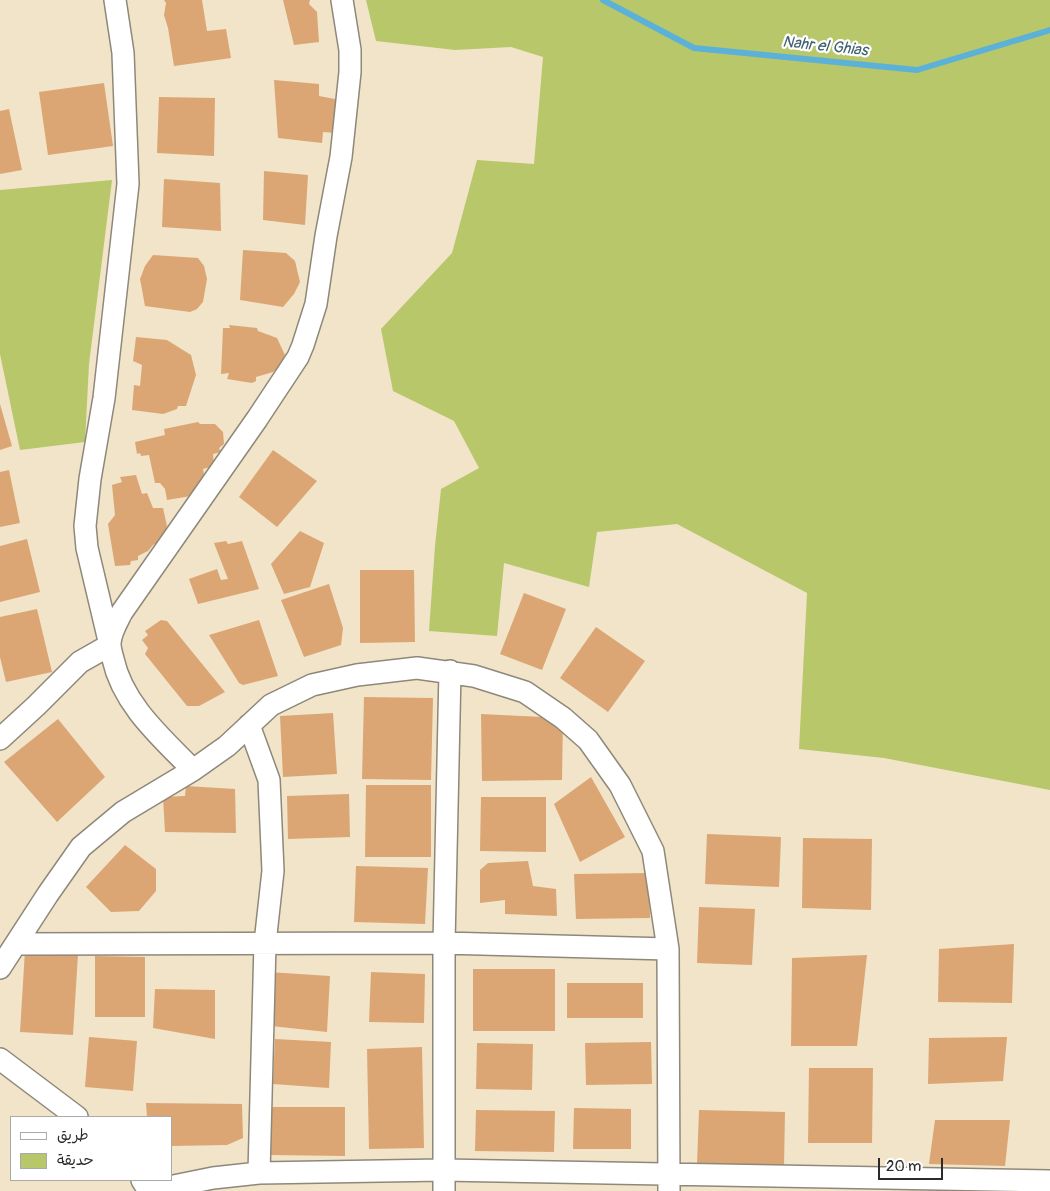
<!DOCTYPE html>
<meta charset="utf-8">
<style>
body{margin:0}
#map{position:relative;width:1050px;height:1191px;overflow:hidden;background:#f1e4c9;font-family:Pangolin,"Playpen Sans Arabic",sans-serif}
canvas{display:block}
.legend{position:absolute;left:10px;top:1116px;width:162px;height:65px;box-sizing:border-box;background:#fff;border:1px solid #aaa;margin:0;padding:6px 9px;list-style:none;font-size:15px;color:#2b2b2b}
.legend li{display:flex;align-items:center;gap:10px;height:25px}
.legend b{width:25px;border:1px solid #aaa}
.scale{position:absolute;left:878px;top:1158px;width:65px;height:22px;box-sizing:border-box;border:2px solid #2b2b2b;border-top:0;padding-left:6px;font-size:15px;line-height:18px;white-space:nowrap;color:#2b2b2b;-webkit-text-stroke:4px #fff;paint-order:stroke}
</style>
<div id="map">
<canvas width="1050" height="1191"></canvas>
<ul class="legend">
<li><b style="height:6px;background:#fff"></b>طريق</li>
<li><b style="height:14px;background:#b8c76a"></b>حديقة</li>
</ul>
<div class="scale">20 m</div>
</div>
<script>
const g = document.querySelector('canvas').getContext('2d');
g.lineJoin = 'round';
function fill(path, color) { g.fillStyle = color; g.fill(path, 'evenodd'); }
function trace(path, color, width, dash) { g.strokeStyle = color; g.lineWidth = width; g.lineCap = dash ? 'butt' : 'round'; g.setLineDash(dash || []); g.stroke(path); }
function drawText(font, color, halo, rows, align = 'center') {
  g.font = font + ' Pangolin,sans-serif'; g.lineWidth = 4.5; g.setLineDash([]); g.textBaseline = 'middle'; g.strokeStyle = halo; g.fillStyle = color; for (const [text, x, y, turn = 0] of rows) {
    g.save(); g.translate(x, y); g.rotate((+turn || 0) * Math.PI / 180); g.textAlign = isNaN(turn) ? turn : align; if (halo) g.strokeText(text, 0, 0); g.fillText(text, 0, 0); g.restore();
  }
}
fill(new Path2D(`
 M366,0H1050V790L884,758L799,749L807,593L677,524L597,532L589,587L504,563L497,636L429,631L435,546L441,489L479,468L454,421L393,391L381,329L452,253L477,160L534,164L543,57L511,47L455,50L376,41Z
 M112,180L89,364L85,442L20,450L0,354V190Z`), '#b8c76a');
trace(new Path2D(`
 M603,0L694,48L917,70L1050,30`), '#5cb1d8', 6);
fill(new Path2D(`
 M164,0H202L207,31L226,29L231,58L174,66L168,28L164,15L166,3Z
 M283,0H310L309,4L317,12L319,42L294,45Z
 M274,80L319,84V96L335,99L337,133L323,132L322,143L278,138Z
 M104,83L113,146L48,155L39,92Z
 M159,97L215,98L214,156L157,153Z
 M9,109L22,170L0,174V111Z
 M264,171L308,175L305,225L263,220Z
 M164,179L220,183L221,231L162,227Z
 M243,250L286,253L295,261L300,282L294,294L283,307L240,300Z
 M153,255L198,258L204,266L207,279L203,302L197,309L190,312L145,306L140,279L145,266Z
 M229,325L257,328L258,331L277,338L285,355L280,366L273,372L256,377V381L252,383L227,379L229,373L221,374L223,328H230Z
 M136,337L167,340L191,355L196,375L186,406H178L177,409L163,414L132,410L134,385L140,386L142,365L133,361Z
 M0,404L12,446L0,450Z
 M198,422L200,424H215L223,432L224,444L219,448L221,452L213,454L214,466L203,469L205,480L191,496L167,500L165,489L160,483H155L149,455L141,456L140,453L137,454L135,442L165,435L164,429Z
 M273,450L317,481L277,527L239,497Z
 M9,470L20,523L0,527V472Z
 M136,475L142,494L147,493L153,508H163L167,526L163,539L153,545L148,551L138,556V560L131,561L130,565L115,566L108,524L115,515L112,485L122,482L120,477Z
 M300,531L324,543L310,587L284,594L271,564Z
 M27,539L40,592L0,602V546Z
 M226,541L228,544L242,541L259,589L198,604L189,579L217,569L221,580L228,579L214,543Z
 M360,570H414L415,642L360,643Z
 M329,584L343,628L341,645L304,657L281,600Z
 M524,593L566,609L542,670L500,654Z
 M37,609L52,672L6,682L0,657V617Z
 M161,620L167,621L225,692L199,706H187L145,654L148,648L142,640L148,635L145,631Z
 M259,620L278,676L243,685L239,683L209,635Z
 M596,627L645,661L608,712L560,678Z
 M364,697L433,698L431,780L362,779Z
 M333,713L337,774L283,777L280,716Z
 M481,714L563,718L562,780L482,781Z
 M58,719L105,777L57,822L4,762Z
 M591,777L625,837L580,862L554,804Z
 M366,785H431V857H365Z
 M186,786L235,789L236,833L165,832L163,797L185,796Z
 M349,794L350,837L288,839L287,796Z
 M481,797H546V852L480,851Z
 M707,834L781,837L779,887L705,884Z
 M803,838L872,839L871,910L802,908Z
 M125,845L156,869V891L139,911L111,912L86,887Z
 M528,861L533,886L556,889L557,916L505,914V900L480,903V870L488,863Z
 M356,866L428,868L425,924L354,922Z
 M649,873L650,918L576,919L574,874Z
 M699,907L755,909L752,965L697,963Z
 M1014,944L1012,1003L938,1002L939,949Z
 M25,950L78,954L73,1035L20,1032Z
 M867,955L857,1046H791L792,958Z
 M95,956L145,957V1017H95Z
 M473,969H555V1031H473Z
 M268,972L330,976L327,1032L271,1026Z
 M371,972L425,974L424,1023L369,1022Z
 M567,983H643V1018H567Z
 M155,989L215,990V1039L153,1028Z
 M89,1037L137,1041L133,1091L85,1087Z
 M1007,1037L1003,1081L928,1084L929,1038Z
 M275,1039L331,1042L329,1088L273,1084Z
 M651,1042L652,1084L586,1085L585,1043Z
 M477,1043L533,1044L532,1090L476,1089Z
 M422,1047L424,1148L369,1149L367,1049Z
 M809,1068H873L872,1143H808Z
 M146,1103L242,1104L243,1138L227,1145L171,1146V1117H147Z
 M270,1107H345V1156L270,1155Z
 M574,1108L631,1109V1149H573Z
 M476,1110L555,1111L554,1152L475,1151Z
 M699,1110L785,1112L784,1166L697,1164Z
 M935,1120H1010L1005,1166L929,1164Z`), '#dba674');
const minor = new Path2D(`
 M249,725L269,780L273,871L265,943L259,1173
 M0,739L36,706L80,662L110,645L87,548L85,526L90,479L104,398L128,184L123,53L115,0
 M193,770C162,738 123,705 113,659C112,655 110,649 110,644C110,633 117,622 122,612L257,419L298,357L303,345L316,304L326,236L341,157L350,72V50L342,0
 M16,944L444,943L668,949
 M0,968L48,894L81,847L123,812L193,770L227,746L271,705L312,685L357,675L417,668L474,676L525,692L563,718L588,740L620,785L653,851L668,949L669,1191
 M0,1059L77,1117
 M142,1180L149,1191L213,1178L259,1173L443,1170L1050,1181
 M444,1191V943L450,671`);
trace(minor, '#8e887a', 24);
trace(minor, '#fff', 21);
drawText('italic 16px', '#3f6170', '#fff', [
 ["Nahr el Ghias",825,47,6]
]);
</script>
